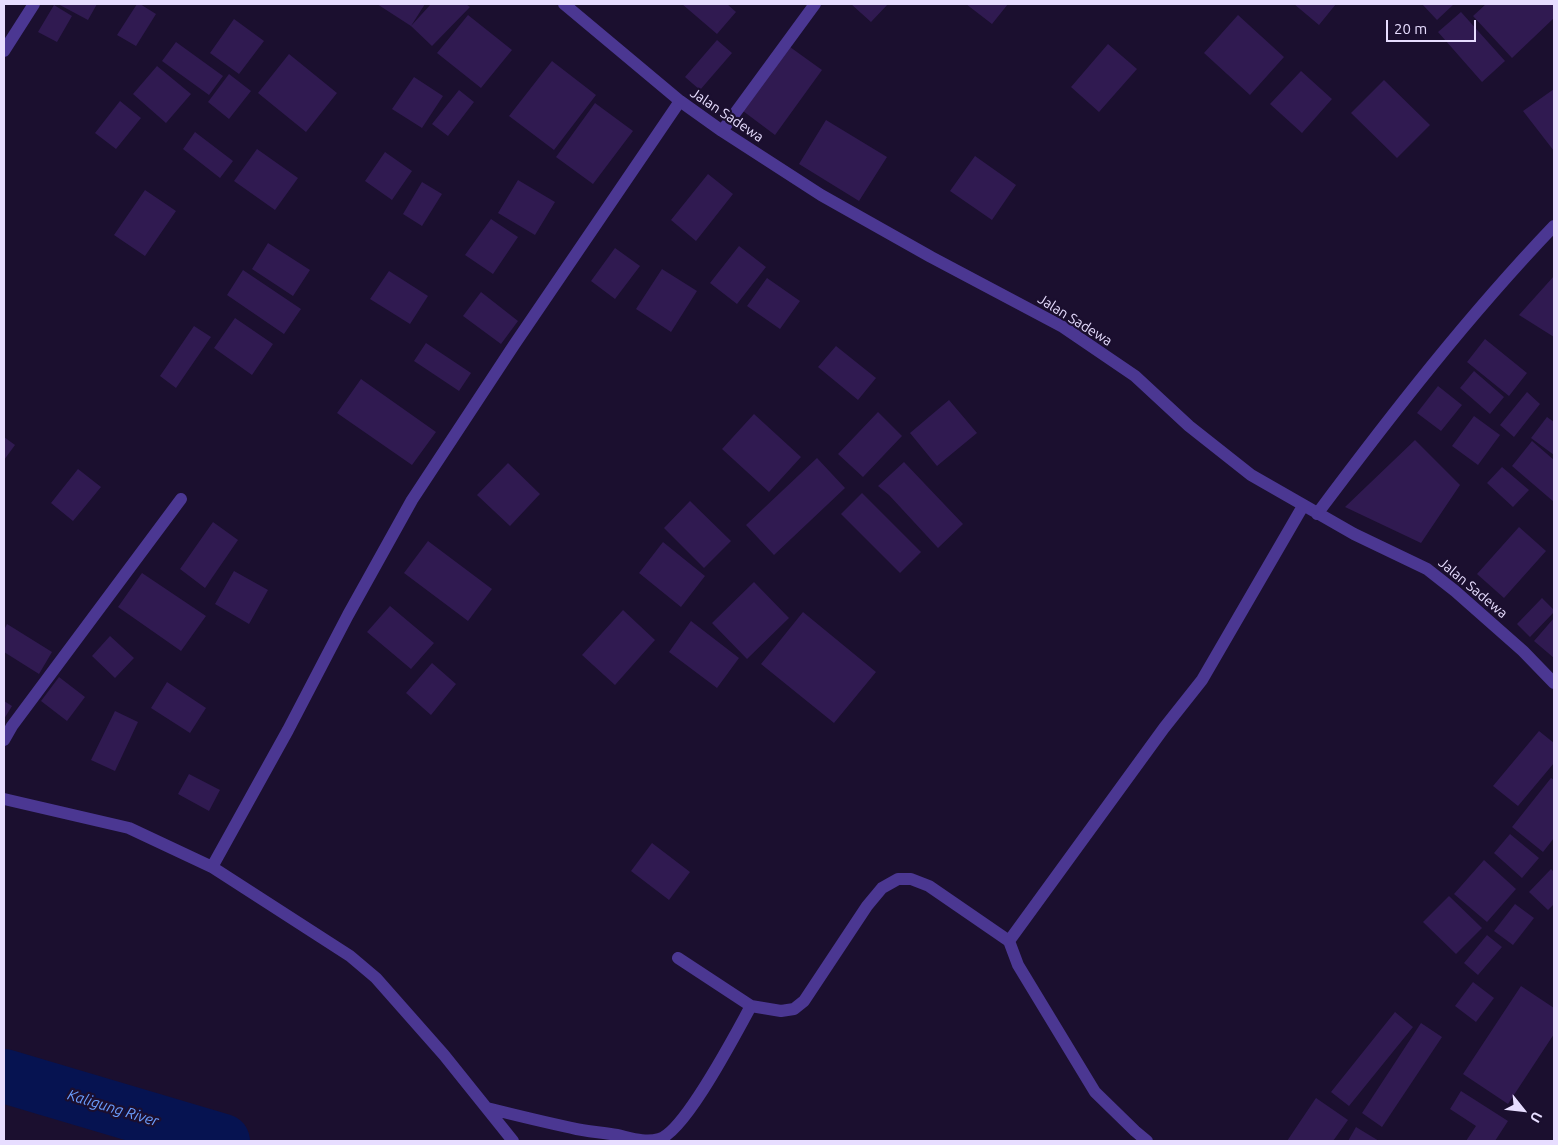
<!DOCTYPE html>
<style>
body{margin:0}
#map{position:relative;width:1558px;height:1145px;overflow:hidden;background:#1b0f2f;font-family:Ubuntu,sans-serif}
canvas{display:block}
.frame{position:absolute;inset:0;border:5px solid #e7ddff;pointer-events:none}
.north{position:absolute;left:1498px;top:1085px;width:50px;height:50px;-webkit-text-stroke:4px #1b0f2f;paint-order:stroke;rotate:119deg;font-size:14px;font-weight:700;line-height:20px;text-align:center;color:#e7ddff}
.north::after{content:'';display:block;margin:auto;width:18px;height:22px;background:#e7ddff;clip-path:polygon(50% 0,100% 100%,50% 72%,0 100%)}
.scale{position:absolute;left:1386px;top:20px;width:90px;height:22px;box-sizing:border-box;border:2px solid #e7ddff;border-top:0;padding-left:6px;font-size:15px;line-height:18px;white-space:nowrap;color:#e7ddff;-webkit-text-stroke:4px #1b0f2f;paint-order:stroke}
</style>
<div id="map">
<canvas width="1558" height="1145"></canvas>
<div class="frame"></div>
<div class="north">U</div>
<div class="scale">20 m</div>
</div>
<script>
const g = document.querySelector('canvas').getContext('2d');
g.lineJoin = 'round';
function trace(path, color, width, dash) { g.strokeStyle = color; g.lineWidth = width; g.lineCap = dash ? 'butt' : 'round'; g.setLineDash(dash || []); g.stroke(path); }
function fill(path, color) { g.fillStyle = color; g.fill(path, 'evenodd'); }
function drawText(font, color, halo, rows, align = 'center') {
  g.font = font + ' Ubuntu,sans-serif'; g.lineWidth = 4.5; g.setLineDash([]); g.textBaseline = 'middle'; g.strokeStyle = halo; g.fillStyle = color; for (const [text, x, y, turn = 0] of rows) {
    g.save(); g.translate(x, y); g.rotate((+turn || 0) * Math.PI / 180); g.textAlign = isNaN(turn) ? turn : align; if (halo) g.strokeText(text, 0, 0); g.fillText(text, 0, 0); g.restore();
  }
}
trace(new Path2D(`
 M4,1076L223,1141`), '#061351', 54);
fill(new Path2D(`
 M58,4H97L88,20Z
 M137,4H140L156,14L136,46L117,35Z
 M377,4H425L411,26L431,4H466L470,7L432,46L411,26Z
 M682,4H727L736,12L717,34Z
 M851,4H888L871,22Z
 M966,4H1008L992,24Z
 M1294,4H1336L1319,25Z
 M1422,4H1454L1437,20Z
 M1486,4H1553L1554,18L1512,58L1473,16Z
 M54,5L72,16L57,42L38,32Z
 M1461,12L1505,61L1482,82L1438,32Z
 M468,15L512,50L481,88L437,53Z
 M1238,15L1284,57L1250,95L1204,53Z
 M234,19L264,41L239,74L210,53Z
 M717,40L732,53L700,90L685,77Z
 M176,42L223,76L209,95L162,61Z
 M1108,44L1137,69L1099,112L1071,87Z
 M790,47L822,70L775,135L743,111Z
 M289,54L337,93L306,132L258,93Z
 M552,61L596,95L554,150L509,116Z
 M157,66L191,94L166,123L133,94Z
 M1301,71L1332,99L1302,133L1270,104Z
 M229,74L251,91L229,119L208,102Z
 M414,77L443,96L422,128L392,109Z
 M1384,80L1430,125L1397,158L1351,113Z
 M1554,89V151L1523,111Z
 M459,90L474,102L448,136L432,124Z
 M120,101L141,118L116,149L95,133Z
 M595,103L633,131L593,184L556,157Z
 M826,120L887,157L859,201L799,164Z
 M195,132L233,161L220,178L183,149Z
 M257,149L298,178L275,210L234,181Z
 M385,152L412,171L392,200L365,181Z
 M975,156L1016,185L992,220L950,191Z
 M708,174L733,194L696,241L671,220Z
 M518,180L555,202L535,235L498,213Z
 M422,182L442,194L422,226L403,214Z
 M145,190L176,211L145,256L114,235Z
 M491,219L518,237L493,274L465,255Z
 M268,243L310,270L293,296L252,269Z
 M739,246L766,267L737,304L710,283Z
 M615,248L640,266L615,299L591,281Z
 M662,269L697,291L671,332L636,309Z
 M243,270L301,309L284,334L227,295Z
 M389,271L428,296L410,324L370,299Z
 M1554,276V337L1519,315Z
 M767,278L800,301L780,329L747,306Z
 M481,292L518,321L501,344L463,316Z
 M235,318L273,344L252,375L214,348Z
 M194,326L211,337L176,388L160,376Z
 M1485,339L1527,373L1509,396L1467,362Z
 M426,343L471,373L459,391L414,361Z
 M836,346L876,378L858,400L818,367Z
 M1474,371L1504,397L1490,414L1460,388Z
 M361,379L436,432L412,465L337,413Z
 M1438,386L1462,405L1441,431L1417,413Z
 M1527,392L1540,404L1514,437L1500,425Z
 M949,400L977,433L937,466L910,433Z
 M878,412L902,436L863,477L838,454Z
 M754,414L801,457L769,492L722,449Z
 M1474,416L1500,435L1478,465L1452,446Z
 M1547,417L1554,422V455L1531,438Z
 M4,437L15,445L4,460Z
 M1415,440L1460,485L1421,543L1345,507Z
 M1532,441L1554,460V502L1512,466Z
 M817,458L845,488L774,555L746,525Z
 M904,462L963,524L938,548L889,495L878,486Z
 M508,463L540,494L510,526L477,495Z
 M1502,467L1529,490L1513,507L1487,483Z
 M78,469L101,487L73,521L51,503Z
 M862,493L921,552L900,573L841,514Z
 M690,501L731,541L704,568L664,528Z
 M213,522L238,540L205,588L180,569Z
 M1519,527L1546,551L1504,598L1477,574Z
 M428,541L492,589L468,621L404,573Z
 M663,542L705,576L681,607L639,573Z
 M234,571L268,590L249,624L215,604Z
 M142,573L206,616L181,651L118,607Z
 M754,582L789,618L747,659L712,623Z
 M1542,598L1554,610V612L1530,637L1517,624Z
 M390,606L434,643L411,669L367,632Z
 M623,610L655,640L615,685L582,655Z
 M803,612L876,672L834,723L761,664Z
 M1554,618V658L1534,641Z
 M691,621L739,658L717,688L669,652Z
 M7,624L52,652L39,674L4,652V630Z
 M110,636L134,658L115,678L92,656Z
 M432,663L456,684L431,715L406,693Z
 M59,677L85,697L67,721L41,701Z
 M167,682L206,708L190,733L151,708Z
 M4,701L12,706L4,719Z
 M115,711L138,722L115,771L91,760Z
 M1539,731L1554,743V763L1518,806L1493,786Z
 M189,774L220,790L209,811L178,794Z
 M1551,778L1554,780V838L1543,852L1512,827Z
 M1510,834L1539,858L1522,878L1494,853Z
 M652,843L690,872L669,900L631,871Z
 M1484,860L1516,889L1487,922L1454,894Z
 M1551,869L1554,872V904L1548,910L1529,892Z
 M1449,896L1482,928L1456,954L1423,922Z
 M1515,904L1534,918L1513,945L1494,931Z
 M1487,935L1502,947L1478,975L1464,963Z
 M1473,982L1494,998L1476,1022L1455,1006Z
 M1521,986L1554,1008V1034L1508,1104L1463,1074Z
 M1395,1012L1413,1027L1349,1106L1331,1092Z
 M1421,1023L1442,1037L1382,1127L1362,1113Z
 M1461,1091L1508,1121L1495,1141H1466L1476,1126L1450,1109Z
 M1316,1098L1348,1120L1333,1141H1287Z
 M1356,1127L1379,1141H1348Z`), '#301a51');
trace(new Path2D(`
 M564,4L680,101L722,131L821,195L931,257L1063,327L1135,376L1189,426L1251,475L1354,534L1427,569L1455,591L1523,651L1554,683
 M4,51L34,4
 M722,131L815,4
 M1317,514C1391,415 1468,316 1554,226
 M4,740L12,726L181,499
 M4,799L129,828L212,867L350,956L376,978L444,1055L513,1141
 M212,867L288,730L348,615L412,500L514,345L680,101
 M678,958L751,1006L781,1011L794,1009L804,1001L867,906L882,888L898,879H911L929,886L1009,941
 M487,1108C515,1115 544,1122 572,1128C587,1132 602,1132 617,1135C631,1138 645,1143 659,1139C685,1132 736,1033 751,1006
 M1147,1141L1135,1131L1095,1092L1018,965L1009,941L1164,728L1202,680L1303,506`), '#4b3792', 12);
drawText('14px', '#e7ddff', '#1b0f2f', [
 ["Jalan Sadewa",727,115,34],
 ["Jalan Sadewa",1075,320,32],
 ["Jalan Sadewa",1473,588,40]
]);
drawText('italic 15px', '#6b9eff', '#1b0f2f', [
 ["Kaligung River",113,1108,17]
]);
</script>
